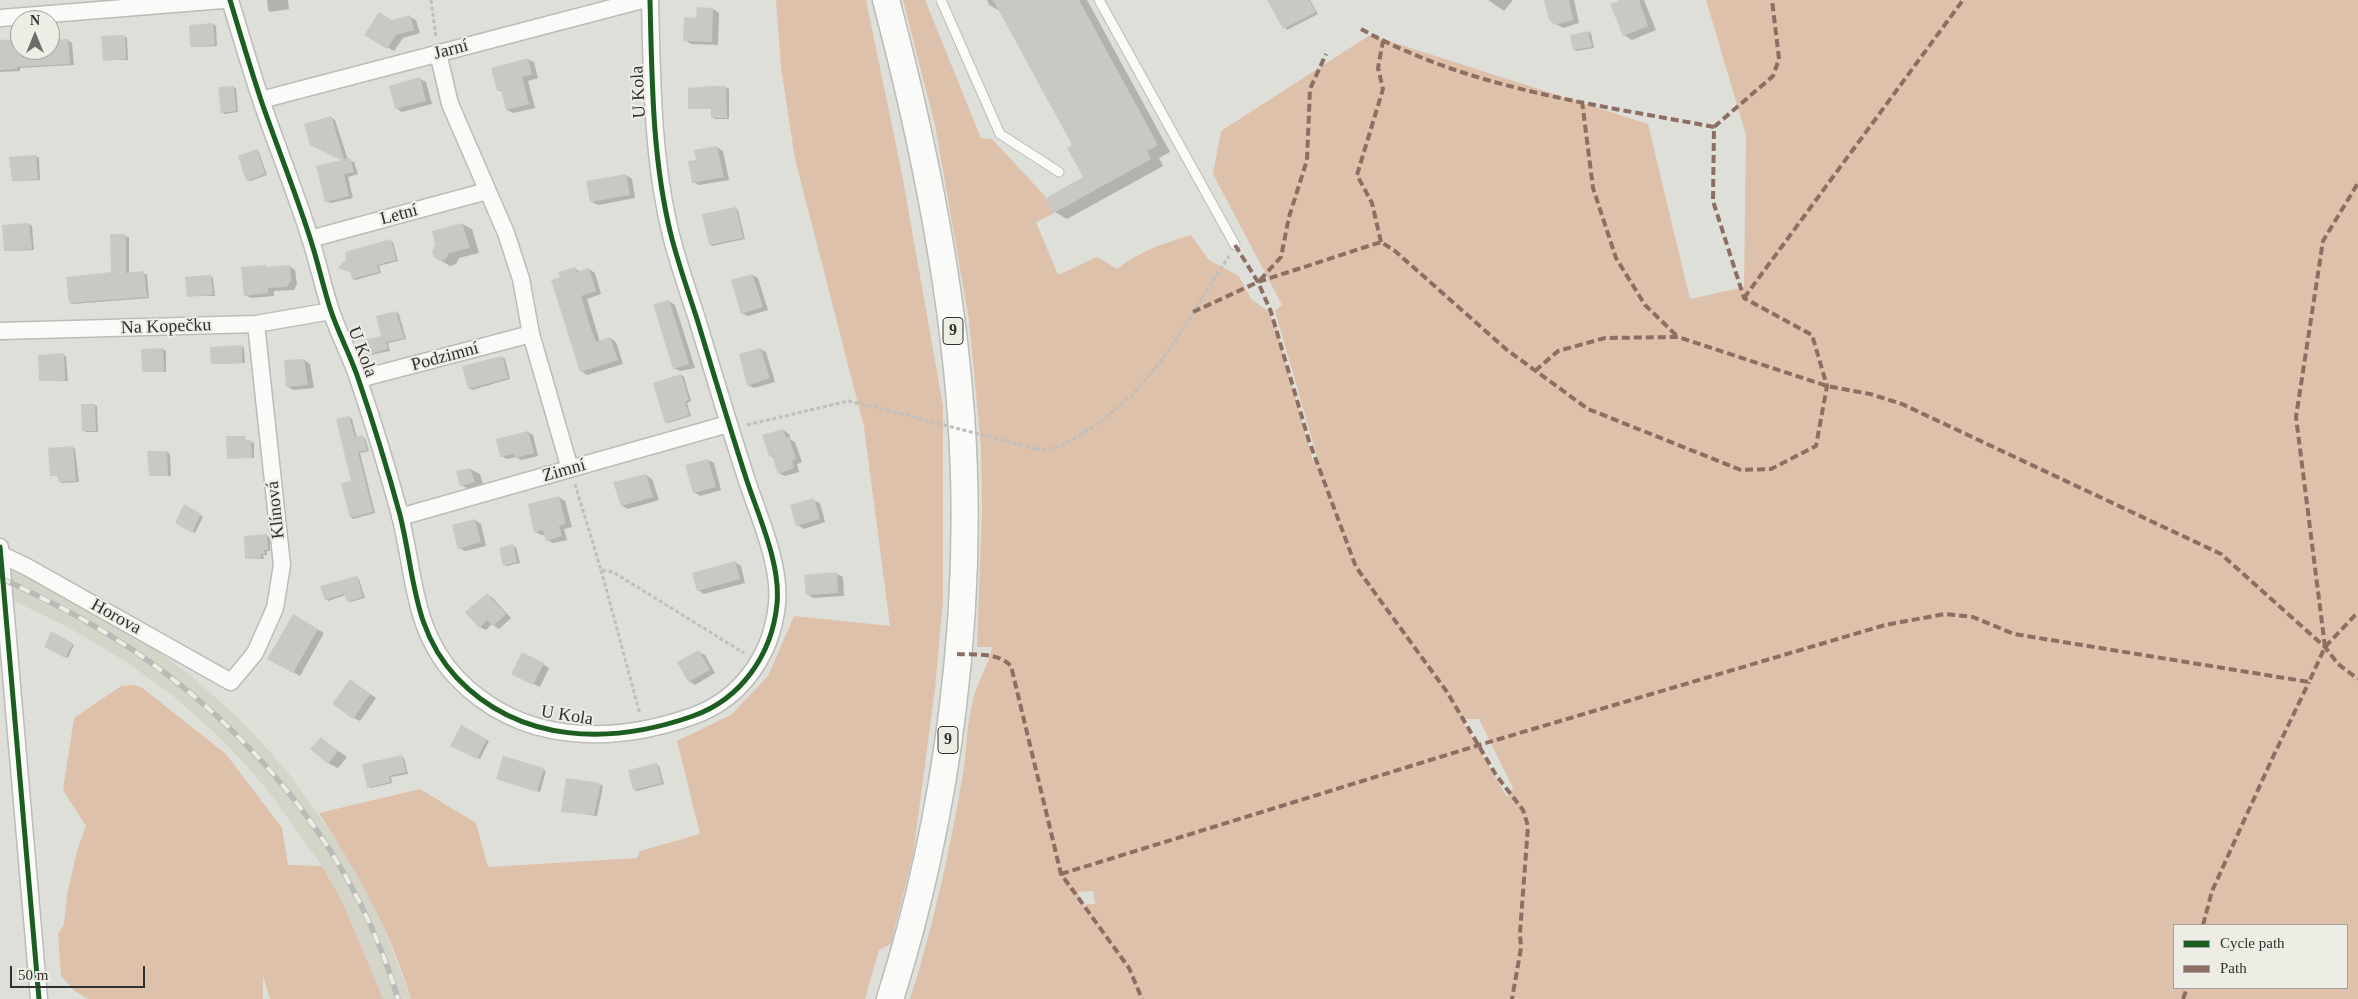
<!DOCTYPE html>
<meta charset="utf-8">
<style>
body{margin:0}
#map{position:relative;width:2358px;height:999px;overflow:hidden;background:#dfdfda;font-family:Georgia,serif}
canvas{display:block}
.legend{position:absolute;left:2173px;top:924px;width:175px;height:65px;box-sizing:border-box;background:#eeede5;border:1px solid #a2a19b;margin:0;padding:6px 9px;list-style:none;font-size:15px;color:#30302d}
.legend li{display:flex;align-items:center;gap:10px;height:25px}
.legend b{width:25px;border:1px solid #a2a19b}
.north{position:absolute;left:10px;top:10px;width:50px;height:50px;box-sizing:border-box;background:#eeede5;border:1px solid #a2a19b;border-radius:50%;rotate:0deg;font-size:14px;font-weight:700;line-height:20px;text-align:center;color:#30302d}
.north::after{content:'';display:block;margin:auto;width:18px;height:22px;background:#6d6d6a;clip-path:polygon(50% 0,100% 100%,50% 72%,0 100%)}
.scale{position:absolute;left:10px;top:966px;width:135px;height:22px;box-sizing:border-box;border:2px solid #30302d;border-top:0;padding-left:6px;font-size:15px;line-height:18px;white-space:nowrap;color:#30302d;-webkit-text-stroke:4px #eeede5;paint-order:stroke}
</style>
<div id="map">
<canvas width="2358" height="999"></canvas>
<ul class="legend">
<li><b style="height:6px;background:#1b5e20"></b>Cycle path</li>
<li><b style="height:6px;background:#8d6e63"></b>Path</li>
</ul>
<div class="north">N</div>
<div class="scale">50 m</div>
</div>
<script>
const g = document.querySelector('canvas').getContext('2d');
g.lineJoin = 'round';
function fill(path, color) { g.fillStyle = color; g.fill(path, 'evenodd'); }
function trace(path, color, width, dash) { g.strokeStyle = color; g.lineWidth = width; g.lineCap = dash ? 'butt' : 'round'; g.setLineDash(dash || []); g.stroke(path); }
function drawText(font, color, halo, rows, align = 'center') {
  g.font = font + ' Georgia,serif'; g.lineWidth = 4; g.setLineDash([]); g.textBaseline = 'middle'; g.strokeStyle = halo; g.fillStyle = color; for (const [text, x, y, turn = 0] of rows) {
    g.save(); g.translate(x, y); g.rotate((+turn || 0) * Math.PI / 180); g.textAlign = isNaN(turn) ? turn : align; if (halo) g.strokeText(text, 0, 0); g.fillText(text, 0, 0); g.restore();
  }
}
fill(new Path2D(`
 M9,569L84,605L143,641L190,675L235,715L264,745L289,774L345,852L367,891L387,936L411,999H383L343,903L322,866L268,791L245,764L216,734L173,696L128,663L71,629L0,594Z`), '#d5d4c9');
fill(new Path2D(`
 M776,0H866L902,174L943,406V600L935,689L913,855L891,944L879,950L865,999H411C391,932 357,871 319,813L420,789L476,823L488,867L637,858L640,851L700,834L677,741L731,715L768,676L794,616L890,626L864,427L795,159L781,68Z
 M903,0H925L981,138L992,139L1044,195L1054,213L1036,222L1058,275L1097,257L1117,269C1140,251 1164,243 1191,235L1209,260L1239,276L1251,299L1268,311L1276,326L1313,461L1318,460L1275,311L1282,305L1213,174L1221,131L1370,35L1648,124L1690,299L1744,287L1746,135L1706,0H2358V999H910C933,928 949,853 962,780C967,753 966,726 973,700C977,681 989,666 992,647H977L982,510L981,447L969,320L935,125ZM1461,719H1479L1513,788L1507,797ZM1093,891L1095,904L1080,905L1078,892ZM2174,925H2347V988H2174Z
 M132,685L141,687L226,754L282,828L288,865L322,866L343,903L383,999H270L263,976V999H88L76,992L61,976L58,934L64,924L67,895L77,851L86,826L63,790L74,718L121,686Z`), '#ddc1ab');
fill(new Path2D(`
 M267,0H288L289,9L270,12L268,10Z
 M987,0H1087L1170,152L1159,158L1163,166L1067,219L1055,212L1085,178L1074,145L1000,11L989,5Z
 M1269,0H1310L1318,14L1287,30Z
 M1488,0H1513L1504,11Z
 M1546,0H1574L1579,23L1563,28L1556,24Z
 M1619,0H1644L1656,30L1632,40L1624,35Z
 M713,9L719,13L718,45L691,44L685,40Z
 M410,17L416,20L420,33L403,38L394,51L366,35L392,22Z
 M213,24L216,26L217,46L192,47L190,26Z
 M1588,32L1591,33L1594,48L1577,51L1574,50Z
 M124,36L127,38L128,60H104Z
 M14,40L18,42L20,50H50V42L68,40L72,43L74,65L20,68V71L0,72V41Z
 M527,59L534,62L538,78L528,81L535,108L513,113L507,110L502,92L498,90Z
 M420,79L426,82L432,104L402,112L396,108Z
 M233,87L236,88L238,112L225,114L222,112Z
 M726,87L729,89V119H715L712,117V109L689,108Z
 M331,117L335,120L348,160L354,162L358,174L348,177L353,198L331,203L326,201L344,161Z
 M717,147L723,151L729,180L699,185L693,182L697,161Z
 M256,150L259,152L267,175L250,181L247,180Z
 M36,156L39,158L40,180L13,181Z
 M626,175L632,179L635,198L598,205L592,202Z
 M736,208L738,210L745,239L712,246L710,244Z
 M29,224L32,226L34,250L5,251Z
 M462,224L472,229L479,253L459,258L456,264L450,266L435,257Z
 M112,235L129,237V274H147L149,298L73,304L70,303L113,273Z
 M390,241L393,242L398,261L379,266L381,273L355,280L353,278Z
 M265,266L269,268L289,266L295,270L297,284L294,290L274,291V296L251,298L245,295Z
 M574,268L580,272L589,269L595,273L601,294L587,299L600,342L610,338L616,342L623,364L587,375L581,371L561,278Z
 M752,275L758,278L768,310L748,316L742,313L732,281Z
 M210,276L213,278L215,296H189Z
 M669,301L675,305L695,368L680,371L674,368Z
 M396,312L399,314L406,339L388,343L390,351L370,355L368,354L382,337Z
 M242,346L244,348L245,363L212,364Z
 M163,349L166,351V372L143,371V350Z
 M760,349L766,352L775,382L754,388L748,385Z
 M63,355L66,356L68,381L41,380Z
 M502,357L505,359L510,379L472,390L469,388Z
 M304,360L310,364L314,388L293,390L287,386L286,361Z
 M681,375L684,377L691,401L687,403L691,416L668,423L666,422Z
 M95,405L97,406L98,432H86L83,430Z
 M349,417L352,419L357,438H365L369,451L360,453L375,513L353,519L351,517L353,482Z
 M783,430L789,434L791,440L795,442L802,462L797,464L799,472L785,476L779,473L774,458L770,456Z
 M528,432L533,435L538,456L521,460L516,457L507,459L501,456Z
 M244,437L247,441L254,443V458H228Z
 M72,447L75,449L79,482L62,483L60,482L59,477L52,475Z
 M167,452L170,454L171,476L150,475Z
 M708,460L714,463L721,490L700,496L694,492Z
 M470,469L480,474L484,487L471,490L461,485Z
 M646,475L652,479L659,500L628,509L622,506Z
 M558,497L565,501L572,527L564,529L567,540L553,543L547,540L546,535H541L535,532Z
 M813,500L820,503L825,522L804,529L798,525Z
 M184,506L203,517L195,533L176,523Z
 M475,520L481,524L486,546L465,551L459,548Z
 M267,536L270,537V551H267V555H263L264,559L246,558Z
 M513,546L516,547L520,563L507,566L504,565Z
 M735,562L741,566L745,583L704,594L698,590Z
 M837,574L843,577L844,596L813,598L807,594Z
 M357,578L359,579L365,598L350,602L346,595L328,601L326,599Z
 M487,594L493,598L511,618L499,629L492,624L486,630L480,627Z
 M293,616L324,633L300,676L269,658Z
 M52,633L74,645L68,658L45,646Z
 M699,652L705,655L715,673L695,685L689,681Z
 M543,664L549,668L540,687L519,677Z
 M356,684L376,698L360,721L354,718Z
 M461,727L489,741L480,759L452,746Z
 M321,739L347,757L338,768L328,763Z
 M401,757L404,758L408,774L391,777L392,783L371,788L368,787Z
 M504,758L546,771L540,792L500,780Z
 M656,764L659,766L664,784L637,791L634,790Z
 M600,784L603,786L597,816L562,811Z`), '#0003');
fill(new Path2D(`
 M993,0H1079L1158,145L1147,151L1151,159L1054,213L1046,198L1083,177L1067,148L1072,145Z
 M1267,0H1309L1316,12L1283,29Z
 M1544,0H1569L1573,20L1555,25L1549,20Z
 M1620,0H1639L1648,26L1623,36L1610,4Z
 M697,7L713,8L712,42L683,41L684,17L696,18Z
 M379,12L392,20L410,15L414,30L396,35L387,49L364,35Z
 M213,23L215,45L190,47L189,25Z
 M1588,31L1592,47L1573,50L1570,35Z
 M125,35L126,59L103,61L101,36Z
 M14,39L18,50H50V40L68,39L70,64L17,67V69L0,70V40Z
 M528,58L532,75L522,77L529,104L506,110L501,90L497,91L491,68Z
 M420,77L426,101L395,109L389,86Z
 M234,86L236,111L221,113L218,87Z
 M711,86H726L727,118H711V109H688V88Z
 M331,116L344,159L350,158L354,172L344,174L349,196L325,202L316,166L341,160L310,145L304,124Z
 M717,146L724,177L692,183L688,161L696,160L694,150Z
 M257,149L265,174L246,181L238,156Z
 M36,155L38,179L12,181L9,157Z
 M626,174L630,195L590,202L586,181Z
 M736,207L743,238L709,245L702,214Z
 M29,223L32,249L4,251L2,225Z
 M462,223L470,248L449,253L446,259L439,261L434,257L432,251L435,244L432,231Z
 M110,234H126V273L144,271L147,297L69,303L66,277L111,272Z
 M391,239L396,260L377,265L379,272L352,279L350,272L337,268L346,260L345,252Z
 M266,265V267L290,265L291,280L287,287L268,288V293L244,296L241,267Z
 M575,267L576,272L589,268L596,291L581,296L589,323L596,342L610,337L618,360L580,372L551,280L560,277L558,272Z
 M752,274L763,307L741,314L731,280Z
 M211,275L213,295L187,297L185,277Z
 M669,300L689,364L673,369L653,304Z
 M396,311L404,338L386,342L388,349L367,355L363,340L381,336L376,316Z
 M242,345V363L211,364L210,347Z
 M163,348L164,371L142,372L141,349Z
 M760,348L770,378L747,386L739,354Z
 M64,353L65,380L39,381L38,355Z
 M502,356L508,378L468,389L462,366Z
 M304,359L308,385L286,387L284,360Z
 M681,374L689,400L685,402L689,415L665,423L653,383Z
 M81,404H95L96,431H82Z
 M349,416L355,437L363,435L367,450L358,452L373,512L350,518L341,483L351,481L336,419Z
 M783,429L786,438L789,437L796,459L792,461L794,468L778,474L772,456H769L762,435Z
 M528,431L534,453L515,458L514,454L500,457L496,439Z
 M226,436H245V440H251L252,458L227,459Z
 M73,446L76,481L58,482V476H50L48,448Z
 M147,451H167L168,475L149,476Z
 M708,459L716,487L693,493L685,465Z
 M470,468L475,482L460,486L456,471Z
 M646,474L653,497L621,506L613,482Z
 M559,496L566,524L559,526L562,536L546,541L543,530L534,533L528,504Z
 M814,498L820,519L796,526L790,505Z
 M184,504L201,514L192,533L175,523Z
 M475,519L481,542L458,549L452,525Z
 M267,534L268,550H264L265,554H261V558L245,559L244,536Z
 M513,544L517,562L503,566L499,548Z
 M735,561L740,579L697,591L692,573Z
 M837,572L838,593L806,595L804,575Z
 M357,576L363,597L347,602L344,594L325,600L320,586Z
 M487,593L506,614L493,626L487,620L479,628L465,612Z
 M293,614L318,629L293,673L267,659Z
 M51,631L73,643L65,658L44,647Z
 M699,650L710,670L688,682L677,662Z
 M522,652L544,663L533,685L511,674Z
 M350,679L370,694L353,719L332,704Z
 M461,725L487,739L477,759L450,746Z
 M321,737L338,751L328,764L310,749Z
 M402,755L406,772L389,776L390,782L367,788L362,764Z
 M503,756L544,768L537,792L496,779Z
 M657,763L662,783L633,790L628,770Z
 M566,778L601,783L594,815L561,812Z`), '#c9c8c5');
const service = new Path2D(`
 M941,0L1000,134L1059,172
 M1099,0L1235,245`);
const minor = new Path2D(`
 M230,0C240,33 250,67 261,100C277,147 296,193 311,241C318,263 323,286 330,308C338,333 351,356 359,381C374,425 388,471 400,515C415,575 412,630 457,678C520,744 611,745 693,716C741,699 772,655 777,604C781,564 758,515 746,478C729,425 713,372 697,319C688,291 678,263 671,235C652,158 652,79 650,0
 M0,18L223,0
 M438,53L450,104L506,233L521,279L531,334L570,469
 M261,100L642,0
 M310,239L487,191
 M0,331L256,324L331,311
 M359,379L531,334
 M400,517L728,424
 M0,547L39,999
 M0,554L27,567L231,682L255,653L275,608L282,565L256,324`);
const primary = new Path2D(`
 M886,0C922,136 951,275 961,415C975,607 948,816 890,999`);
trace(service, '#bbbbb7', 11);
trace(minor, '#bbbbb7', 19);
trace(primary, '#bbbbb7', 29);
trace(new Path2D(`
 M431,0L436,37
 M747,425L848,401L887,410
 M1036,449C1052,452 1065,444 1078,436C1138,401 1169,353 1204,295C1212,282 1221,269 1229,256
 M575,484L601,570L613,572L744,653
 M601,570L640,714`), '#bfbfbd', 3, [4, 2.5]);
trace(service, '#fafaf9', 9);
trace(minor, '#fafaf9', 16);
trace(primary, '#fafaf9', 26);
const rail = new Path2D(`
 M0,578C16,585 32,593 48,601C210,681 346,823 398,999`);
trace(rail, '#babab9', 5.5);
trace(rail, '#eeede5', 4, [11]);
trace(new Path2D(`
 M887,410L1036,449`), '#bfbfbd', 3, [4, 2.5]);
trace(new Path2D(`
 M1361,29C1469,89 1594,104 1714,127
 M1582,101L1593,188L1616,258L1645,305L1678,337
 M1381,242L1372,203L1357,175L1383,89L1378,68L1383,41
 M1235,245L1258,282L1271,312L1309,441L1356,567L1447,692L1496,775L1523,810L1528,826L1520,933L1521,948L1512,999
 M1260,280L1281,257L1289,217L1307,160L1310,89L1326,54
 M1744,298L1963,0
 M1193,312L1258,282L1381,242L1395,251L1507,350L1588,409L1741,470L1771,469L1816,446L1827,386L1812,335L1744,298L1713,201L1714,127L1773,76L1779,59L1772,0
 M1535,371L1558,351L1605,338L1678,337L1827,386L1870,394L1902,404L2221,554L2325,647L2338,664L2358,679
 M2325,647L2296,417L2323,241L2358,183
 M957,654C975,655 998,652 1011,666L1061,874L1129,968L1142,999
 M1061,874L1479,745L1885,625L1945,614L1973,617L2014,634L2309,682L2325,647L2358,612
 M2203,925L2212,891L2272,759L2309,682
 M2183,999L2187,988`), '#8d6e63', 4, [8, 4]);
trace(new Path2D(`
 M230,0C240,33 250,67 261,100C277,147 296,193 311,241C318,263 323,286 330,308C338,333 351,356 359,381C374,425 388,471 400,515C415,575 412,630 457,678C520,744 611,745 693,716C741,699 772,655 777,604C781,564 758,515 746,478C729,425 713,372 697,319C688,291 678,263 671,235C652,158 652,79 650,0
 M0,547L39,999`), '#1b5e20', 5);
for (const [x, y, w] of [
 [953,331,20],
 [948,740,20]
]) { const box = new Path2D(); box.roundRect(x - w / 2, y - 13.5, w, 27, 4); g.fillStyle = '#eeede5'; g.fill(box); trace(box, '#30302d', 1); }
drawText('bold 16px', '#30302d', null, [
 ["9",953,331],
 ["9",948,740]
]);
drawText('18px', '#30302d', '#eeede5', [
 ["Jarní",451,50,-15],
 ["U Kola",639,92,-93],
 ["Letní",399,215,-15],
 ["Na Kopečku",166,327,-2],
 ["U Kola",362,352,69],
 ["Podzimní",445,357,-15],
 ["Zimní",564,471,-16],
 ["Klínová",276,510,-96],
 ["Horova",116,617,29],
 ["U Kola",567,716,9]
]);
</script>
